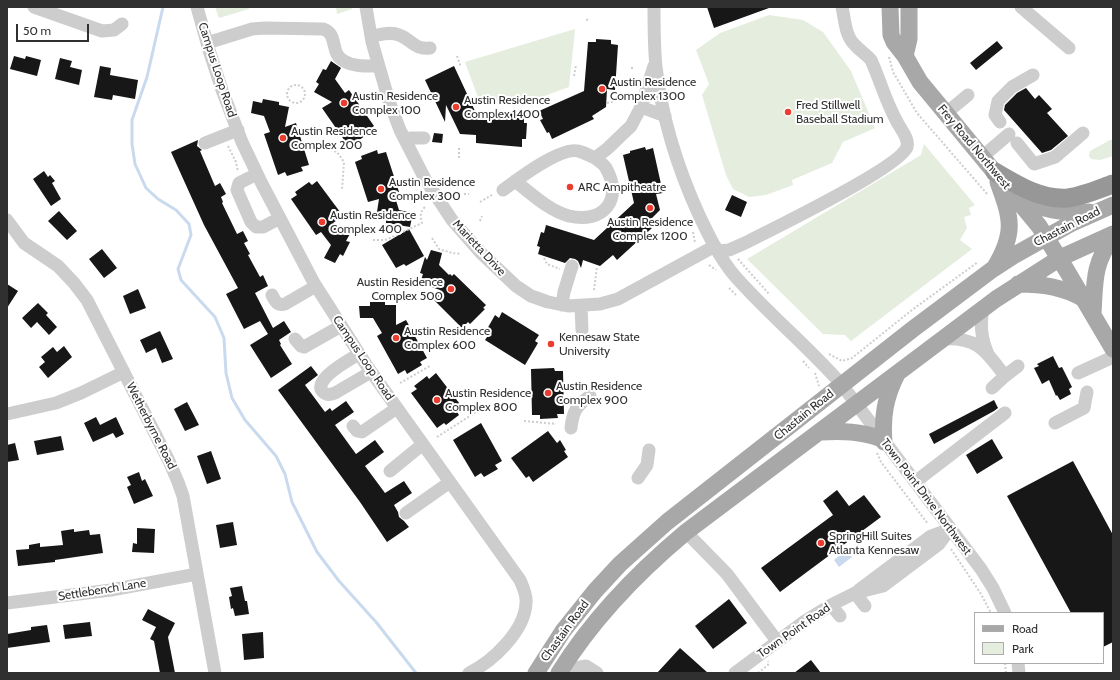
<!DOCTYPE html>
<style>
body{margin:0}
#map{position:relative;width:1120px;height:680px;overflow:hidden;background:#fff;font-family:Cabin,sans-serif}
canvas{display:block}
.frame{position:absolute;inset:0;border:8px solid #303030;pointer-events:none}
.legend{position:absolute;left:974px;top:612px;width:130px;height:52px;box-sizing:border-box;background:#fff;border:1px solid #acacac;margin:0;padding:5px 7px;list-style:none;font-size:12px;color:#303030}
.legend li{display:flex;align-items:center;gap:8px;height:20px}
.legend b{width:20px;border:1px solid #acacac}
.scale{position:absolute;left:16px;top:24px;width:73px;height:18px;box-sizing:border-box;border:2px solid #303030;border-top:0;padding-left:5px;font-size:12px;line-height:14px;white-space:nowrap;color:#303030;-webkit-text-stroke:3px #fff;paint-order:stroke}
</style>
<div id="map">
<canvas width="1120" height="680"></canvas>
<div class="frame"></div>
<ul class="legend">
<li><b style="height:5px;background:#a8a8a8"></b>Road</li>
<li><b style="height:11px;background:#e4edde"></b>Park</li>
</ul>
<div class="scale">50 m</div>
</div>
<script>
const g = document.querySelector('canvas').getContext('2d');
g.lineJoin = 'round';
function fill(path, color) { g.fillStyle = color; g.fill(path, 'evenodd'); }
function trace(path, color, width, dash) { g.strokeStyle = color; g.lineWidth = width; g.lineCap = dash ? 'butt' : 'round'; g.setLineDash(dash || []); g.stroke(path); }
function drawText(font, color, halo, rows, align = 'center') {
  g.font = font + ' Cabin,sans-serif'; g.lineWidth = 4; g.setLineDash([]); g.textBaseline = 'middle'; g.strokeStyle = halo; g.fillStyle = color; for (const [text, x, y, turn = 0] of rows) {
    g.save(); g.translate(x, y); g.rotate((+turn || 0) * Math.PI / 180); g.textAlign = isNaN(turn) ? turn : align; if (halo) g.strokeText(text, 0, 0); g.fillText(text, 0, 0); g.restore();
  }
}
fill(new Path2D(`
 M215,7H249V9L219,18Z
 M336,7H352V9L337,14Z
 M769,15L803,20L823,32L851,71L875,128L843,142L832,163L792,180L793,185L766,195L749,197L733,189L726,175L702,95L709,84L696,50L720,33Z
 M575,29L569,87L520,105L480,103L465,62Z
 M1110,140H1113V156L1100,160L1091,159L1089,156L1090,151Z
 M924,144L975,205L969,208L971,215L964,217L967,228L960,240L972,249L851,341L845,335L823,334L747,259L921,155Z`), '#e4edde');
fill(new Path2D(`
 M846,550L852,557L839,567L834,560Z`), '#cadaee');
trace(new Path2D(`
 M163,7L147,77L132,120V144L135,164L146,188L158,199L176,210L189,224L191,235L178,269L181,280L215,317L224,338L226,373L232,398L245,420L276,456L285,474L292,502L317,552L339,581L376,622L416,673`), '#cadaee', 3);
fill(new Path2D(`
 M707,7H769V8L714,28Z
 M596,39L611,40V44L618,45L615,90L607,89L606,107L592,116L594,119L552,139L549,132L547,133L540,120L543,119L539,111L584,91L588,42H596Z
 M997,41L1003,48L976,70L970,63Z
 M14,56L25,59L26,56L41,60L37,76L10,69Z
 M60,58L72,61L70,67L82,70L79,85L55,79Z
 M331,61L341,68L335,79L345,93L349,90L374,126L367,131L369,133L355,143L353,140L347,144L322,108L332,102L314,92L319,84L316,82L323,69L326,70Z
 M100,66L111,68L110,75L138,80L135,99L113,95L112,100L94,97Z
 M454,66L475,111L524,114V123H527L526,139H522V147L476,143V135L460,134L446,105L445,122L425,80Z
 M1026,88L1035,99L1039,95L1052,109L1047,113L1068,136L1051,150L1042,153L1004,110L1005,105L1017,93Z
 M263,99L279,102V105L289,107L285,127L296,123L309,165L301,167L303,171L287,176L285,172L278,175L264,134L270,132L264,116L251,113L253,101L262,103Z
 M434,133L443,134L442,143L432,142Z
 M198,140L197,146L202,150L200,151L215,186L220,183L226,194L221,197L223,202L222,203L237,234L243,231L248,241L244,243L250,254L248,255L260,277L263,275L268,286L255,293L273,328L284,321L291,332L279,340L281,344L280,345L292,364L271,378L250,345L268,334L260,321L244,329L226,294L238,288L204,225L171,152Z
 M645,147L646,150L653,148L663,193L656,194L660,210L647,223L652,228L617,260L613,255L600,266L583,260L581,268L578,261L575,259L570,258L565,263L538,254L540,247L537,246L541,232L544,233L546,225L594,240L634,203L623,155L630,153V151Z
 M377,150L378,154L386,152L399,192L394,194L399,210L413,213L410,227L386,223V220L376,218L379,199L368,202L355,162L362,159L361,156Z
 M44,171L48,177L50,175L55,181L52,183L61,199L51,206L33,179Z
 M317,181L343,216L333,223L351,232L346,241L350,242L343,256L340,254L335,263L324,258L331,245L321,232L316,235L291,199L297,195L295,192L309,182L312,185Z
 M732,195L747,202L741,217L725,210Z
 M59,211L77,231L67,240L48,221Z
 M409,229L424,256L406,266L404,264L396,268L382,245Z
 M102,249L117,268L104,278L89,259Z
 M431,250L442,253L439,265L449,275L450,274L452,276L454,274L486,305L483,308L485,309L470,324L468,322L462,328L432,298L440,290L420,283L423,274L420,273L425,257L427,260Z
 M7,284L18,291L7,308Z
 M138,289L146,308L130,314L123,296Z
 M370,302H385V305H396V325L406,320L427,358L420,362L422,365L407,374L405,370L398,374L377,336L382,333L373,318H360L359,306H370Z
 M38,303L48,313L46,315L57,327L49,335L37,322L31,328L22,318Z
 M502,312L539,335L535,341L538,343L525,365L485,340L489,334L486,331L495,315L499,318Z
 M160,331L173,359L162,363L156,348L146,353L140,340Z
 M64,346L72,357L48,378L39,367L45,362L41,357L53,347L57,352Z
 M1053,356L1059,368L1062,367L1072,387L1069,389L1071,394L1060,400L1057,395L1056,396L1049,380L1042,384L1034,368L1039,366L1037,364Z
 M311,366L318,375L305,385L325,412L330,408L332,411L346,401L354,412L335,425L356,454L375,440L384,452L365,466L385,493L404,481L412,493L394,505L398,512L399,517L404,521L409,527L387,542L360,502L278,390Z
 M554,368L555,371H563L564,414H557L558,418L540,419V415H532L531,369Z
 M436,373L463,408L457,412L459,415L446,425L444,423L437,428L411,393L417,389L414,386L427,376L429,379Z
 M994,400L998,408L994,411L934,444L929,434Z
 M187,402L199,425L185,431L174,409Z
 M96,417L100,425L116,417L124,434L116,438L113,433L93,442L84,423Z
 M481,423L502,461L495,465L498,469L484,477L481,473L475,477L453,440Z
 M548,431L557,443L560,440L566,450L564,451L568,457L533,482L529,476L526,478L511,458Z
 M61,436L64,450L37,455L34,441Z
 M992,439L1003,458L977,474L966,455Z
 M15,443L19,460L7,462V445Z
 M211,451L221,479L207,484L197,456Z
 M1073,461L1113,535V642L1103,647V613H1071L1007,496Z
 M139,472L142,481L145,479L153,496L134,504L127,487L131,485L127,477Z
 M837,490L849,506L864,495L881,517L780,592L761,568L833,515L823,501Z
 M233,522L237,545L220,548L216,525Z
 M137,528L155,529L154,553L132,552L133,543L137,544Z
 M74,529V532L89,530L90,535L100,534L103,553L55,560V562L18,566L16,550L29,549V545L40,543V547L63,545L61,531Z
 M242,586L245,601H247L249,614L235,616L233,608L231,609L229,597L232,596L230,588Z
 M729,599L747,623L713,649L695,626Z
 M148,609L175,623L168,637L175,673H160L154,641L150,639L156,627L142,620Z
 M90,622L92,636L65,639L63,625Z
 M47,625L50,642L7,648V634L31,630V627Z
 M263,632L264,658L244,660L242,634Z
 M680,648L708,673H657Z
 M811,660L821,673H794Z`), '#171717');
trace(new Path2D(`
 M586,20L590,19
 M457,56L461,67
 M889,57L893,72L917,113L988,195
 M631,68H635
 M574,76L576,65
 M287 94a9 9 0 1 1 18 0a9 9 0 1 1-18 0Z
 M607,103L619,100
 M228,146L236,162L238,172
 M319,146L337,152L344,162L342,190
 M459,158V146
 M464,194H469
 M480,202L492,195
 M480,221L482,216
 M693,232L695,242
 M432,238L439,249L452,253L461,254
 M373,240H385L390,238L422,223C420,216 420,212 425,207
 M544,258L547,264L560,269
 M738,259L769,294
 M709,265L716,270
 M729,288L736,295
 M594,290L597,267
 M829,354L842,361L852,358L912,310L978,262
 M803,361L809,368
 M815,373L819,386
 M400,383L430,366
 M524,421L556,424
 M437,437L476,412
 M877,453L881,462L928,524
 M951,549L981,594L991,613
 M1005,663L1006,673
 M758,673L768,665V661`), '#cdcdcd', 2, [2, 2]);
trace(new Path2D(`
 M34,7L102,31L114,30L122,24
 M197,7L209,50L222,90L242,142L261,182L314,283L367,366L520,580C523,587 527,595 526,603C525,631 492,662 469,673
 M366,7L372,42L389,101L400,130L425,179L452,220L481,253L516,286L531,296L548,302L568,306L600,304L618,299L715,246
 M654,7C654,27 654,47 656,67C662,118 678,169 699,215C709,236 719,257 734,275C768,314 808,346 842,385L981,569L993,588L1005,613
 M1021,7L1069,48
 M371,36C380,35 390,31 399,35C411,39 414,50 430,48
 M207,43L252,29L265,28L323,29C339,34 329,53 344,61C354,67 367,66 378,66
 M641,107L665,116
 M945,114L968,95
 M1000,122L995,115L998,101L1012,87L1033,75
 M405,140L411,138H424
 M205,143L238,130
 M1017,143L1034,164L1055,157L1083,133
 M982,157L1009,134
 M257,174L239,183L237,190L251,222L256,227H263L280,218
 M515,181C532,194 548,210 569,216C603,224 624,200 606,168C604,164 599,161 595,158
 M503,190C518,179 560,147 578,151C584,152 590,156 595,158L607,149L631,126L641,107L654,66
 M7,220L24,243L58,266L74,283L87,300L169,461L178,482L183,496L215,673
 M718,251L729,250L745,243C771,230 900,167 907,147C909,140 903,132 900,127C887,106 881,82 871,60C865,53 860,51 855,45C845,36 845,20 842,7
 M272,295C275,301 277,306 285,304L316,286
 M562,305L564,292L572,266
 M581,306L582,330
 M983,308C980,325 981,338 988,354
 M295,339L301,346L304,347L341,326
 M942,339C978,337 985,350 1005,376
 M359,354C352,358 311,380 323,392C327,396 331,394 335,393L371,372
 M1078,373L1113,357
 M992,388L1005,376L1018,366
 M7,414L56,403L81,393L124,372
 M1055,423L1084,408L1087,392
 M353,426L357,431L362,432L397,408
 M571,428C573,411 576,406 590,396
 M390,471L423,444
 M638,478L647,465L649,450
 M915,482L1005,413
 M406,513L450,482
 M686,532L727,574L777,641
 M859,590L931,536L950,529
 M855,593L865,606
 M7,603L111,590L197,574
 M831,605L840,616
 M1018,663L1019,673
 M559,673L570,669L586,666L597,673
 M735,673L805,621L831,605L855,593L883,586L939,544L950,529`), '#cdcdcd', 13);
trace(new Path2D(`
 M890,7L891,35L894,42L905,56L920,82L1039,226L1067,271L1113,349
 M905,56L909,39V7
 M1019,196C1043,211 1061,213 1089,212
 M995,267C1016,232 1011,218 998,182
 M1018,284C1043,284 1063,287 1084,299
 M1093,314C1095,280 1093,265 1113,236
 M820,432C843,431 860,431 882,439
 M884,442C882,416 885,398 897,374
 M536,673L563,631L595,591L620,564L667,522L913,329L993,269L1013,256L1070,224L1113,205
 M559,673C593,618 637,573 686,532L996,299L1060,258L1113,234`), '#a8a8a8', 17);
trace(new Path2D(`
 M995,172C1017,185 1041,200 1068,198C1083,196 1099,189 1113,184`), '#979797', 19);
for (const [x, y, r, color] of [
 [602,89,4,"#eb3d2e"],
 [344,103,4,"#eb3d2e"],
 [456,107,4,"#eb3d2e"],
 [788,112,4,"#eb3d2e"],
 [283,138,4,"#eb3d2e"],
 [570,187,4,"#eb3d2e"],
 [381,189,4,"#eb3d2e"],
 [650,208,4,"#eb3d2e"],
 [322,222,4,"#eb3d2e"],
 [451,289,4,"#eb3d2e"],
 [396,338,4,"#eb3d2e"],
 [551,344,4,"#eb3d2e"],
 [548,393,4,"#eb3d2e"],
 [437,400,4,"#eb3d2e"],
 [821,543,4,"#eb3d2e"]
]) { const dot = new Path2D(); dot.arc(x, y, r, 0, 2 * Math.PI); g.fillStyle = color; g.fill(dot); trace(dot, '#fff', 1.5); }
drawText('12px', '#303030', '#fff', [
 ["Campus Loop Road",217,70,72],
 ["Frey Road Northwest",974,147,50],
 ["Chastain Road",1067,227,-27],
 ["Marietta Drive",479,248,47],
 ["Campus Loop Road",363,358,56],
 ["Chastain Road",804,415,-39],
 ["Wetherbyrne Road",151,426,63],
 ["Town Point Drive Northwest",926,497,53],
 ["Settlebench Lane",102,590,-9],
 ["Chastain Road",565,631,-54],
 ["Town Point Road",794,631,-35]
]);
drawText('12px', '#303030', '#fff', [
 ["Austin Residence",610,82],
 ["Complex 1300",610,96],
 ["Austin Residence",352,96],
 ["Complex 100",352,110],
 ["Austin Residence",464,100],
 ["Complex 1400",464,114],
 ["Fred Stillwell",796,105],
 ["Baseball Stadium",796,119],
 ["Austin Residence",291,131],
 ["Complex 200",291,145],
 ["Austin Residence",389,182],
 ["Complex 300",389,196],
 ["ARC Ampitheatre",578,187],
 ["Austin Residence",330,215],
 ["Complex 400",330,229],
 ["Austin Residence",650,222,"center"],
 ["Complex 1200",650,236,"center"],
 ["Austin Residence",443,282,"right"],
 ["Complex 500",443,296,"right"],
 ["Austin Residence",404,331],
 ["Complex 600",404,345],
 ["Kennesaw State",559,337],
 ["University",559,351],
 ["Austin Residence",556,386],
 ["Complex 900",556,400],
 ["Austin Residence",445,393],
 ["Complex 800",445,407],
 ["SpringHill Suites",829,536],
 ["Atlanta Kennesaw",829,550]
], 'left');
</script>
